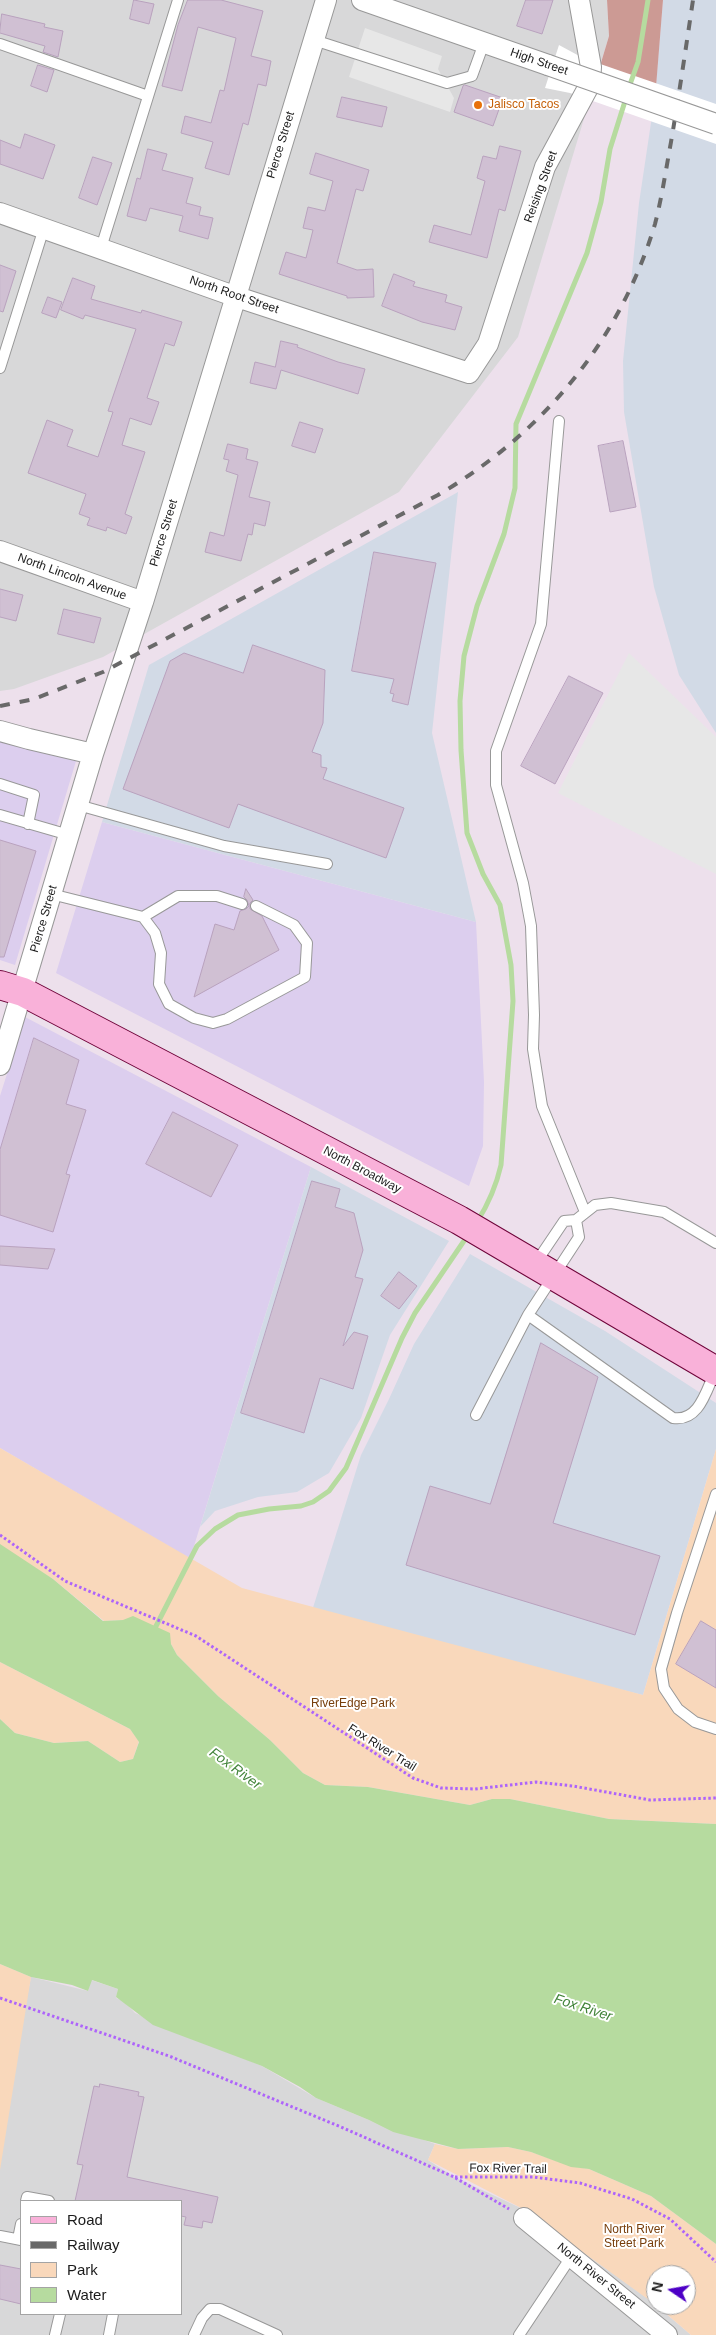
<!DOCTYPE html>
<style>
body{margin:0}
#map{position:relative;width:716px;height:2335px;overflow:hidden;background:#ede0ec;font-family:Arial,sans-serif}
canvas{display:block}
.legend{position:absolute;left:20px;top:2200px;width:162px;height:115px;box-sizing:border-box;background:#fff;border:1px solid #a4a4a4;margin:0;padding:6px 9px;list-style:none;font-size:15px;color:#1b1b1b}
.legend li{display:flex;align-items:center;gap:10px;height:25px}
.legend b{width:25px;border:1px solid #a4a4a4}
.north{position:absolute;left:646px;top:2265px;width:50px;height:50px;box-sizing:border-box;background:#fff;border:1px solid #a4a4a4;border-radius:50%;rotate:282deg;font-size:14px;font-weight:700;line-height:20px;text-align:center;color:#1b1b1b}
.north::after{content:'';display:block;margin:auto;width:18px;height:22px;background:#4d00c6;clip-path:polygon(50% 0,100% 100%,50% 72%,0 100%)}
</style>
<div id="map">
<canvas width="716" height="2335"></canvas>
<ul class="legend">
<li><b style="height:6px;background:#f9b1d9"></b>Road</li>
<li><b style="height:6px;background:#696969"></b>Railway</li>
<li><b style="height:14px;background:#f9d8bb"></b>Park</li>
<li><b style="height:14px;background:#b6db9f"></b>Water</li>
</ul>
<div class="north">N</div>
</div>
<script>
const g = document.querySelector('canvas').getContext('2d');
g.lineJoin = 'round';
function fill(path, color) { g.fillStyle = color; g.fill(path, 'evenodd'); }
function trace(path, color, width, dash) { g.strokeStyle = color; g.lineWidth = width; g.lineCap = dash ? 'butt' : 'round'; g.setLineDash(dash || []); g.stroke(path); }
function drawText(font, color, halo, rows, align = 'center') {
  g.font = font + ' Arial,sans-serif'; g.lineWidth = 4; g.setLineDash([]); g.textBaseline = 'middle'; g.strokeStyle = halo; g.fillStyle = color; for (const [text, x, y, turn = 0] of rows) {
    g.save(); g.translate(x, y); g.rotate((+turn || 0) * Math.PI / 180); g.textAlign = isNaN(turn) ? turn : align; if (halo) g.strokeText(text, 0, 0); g.fillText(text, 0, 0); g.restore();
  }
}
fill(new Path2D(`
 M0,0H607L609,36L518,337L399,492L103,657L14,689L0,691Z
 M31,1977L88,1991L91,1980L118,1989L116,1998L125,2002L135,2013L262,2066L316,2098L369,2120L393,2132L405,2133L435,2144L428,2160L454,2177L523,2209L650,2300L691,2335H0V2128ZM21,2201H181V2314H21Z`), '#d8d8d9');
fill(new Path2D(`
 M0,741L76,761L15,965L0,960Z
 M102,822L476,922L484,1082L483,1146L469,1186L56,973Z
 M25,1017L311,1167L190,1559L0,1448V1096Z`), '#dcceee');
fill(new Path2D(`
 M663,0H716V733L679,675L654,587L624,412L623,361L639,203L655,96Z
 M458,492L432,733L476,922L102,822L149,665Z
 M311,1167L449,1241L390,1335L361,1418L329,1473L297,1492L258,1497L215,1511L200,1527Z
 M470,1254L605,1331L716,1403V1449L643,1695L311,1614L361,1455L389,1399L414,1344Z`), '#d2dae6');
fill(new Path2D(`
 M607,0H663L656,87L600,66L609,36Z`), '#cc9a94');
fill(new Path2D(`
 M0,1448L242,1588L643,1695L716,1449V1824L609,1819L510,1799H492L470,1805L368,1787L325,1785L303,1773L270,1740L218,1696L177,1655L171,1644L123,1620L104,1621L53,1579L0,1546Z
 M0,1662L130,1729L139,1741L133,1759L120,1762L88,1741L54,1743L15,1733L0,1719Z
 M0,1964L31,1977L0,2170Z
 M435,2144L458,2149L508,2147L531,2152L571,2166L589,2169L651,2196L716,2244V2335H691L656,2305H686V2275H656V2305L523,2209L428,2160Z`), '#f9d8bb');
fill(new Path2D(`
 M365,28L442,56L438,69L454,98L450,112L349,77Z
 M629,653L716,737V874L558,793Z`), '#e7e7e7');
fill(new Path2D(`
 M0,1544L53,1579L103,1621L123,1620L133,1616L170,1633L171,1644L177,1655L218,1696L270,1740L303,1773L325,1785L368,1787L470,1805L492,1799H510L609,1819L716,1824V2244L651,2196L589,2169L571,2167L531,2152L508,2147L458,2149L393,2132L369,2120L316,2098L300,2087L262,2066L153,2025L116,1997L118,1989L92,1980L88,1991L72,1985L31,1977L0,1964V1719L15,1733L54,1743L88,1741L120,1762L133,1759L139,1742L130,1729L0,1662Z`), '#b6db9f');
fill(new Path2D(`
 M559,45L583,58L716,104V144L570,93L545,88Z`), '#fff');
trace(new Path2D(`
 M628,90L638,62L648,0
 M477,1222C489,1203 496,1187 501,1165L513,1001L511,965L500,905L483,874L467,833L461,750L460,701L464,656L477,606L504,534L515,488L516,424L587,253L601,202L610,149L626,98
 M153,1632L197,1546L215,1529L238,1515L269,1509L301,1506L313,1502L329,1491L346,1468L402,1338L415,1313L468,1235`), '#b6db9f', 5);
const building = new Path2D(`
 M134,0L154,4L149,24L130,19Z
 M188,0H221L263,11L251,56L271,61L266,86L258,84L248,125L243,123L229,175L205,168L213,142L181,133L185,116L211,123L220,90L224,91L236,38L198,27L182,91L162,86L178,25Z
 M526,0H553L542,34L517,26Z
 M2,14L45,24L44,27L63,31L58,57L43,52L45,46L0,33Z
 M38,65L54,70L47,92L31,86Z
 M465,85L503,98L493,126L454,112L463,86Z
 M342,97L387,107L382,127L337,117Z
 M25,134L55,145L43,179L0,164V140L20,148Z
 M500,146L521,151L505,211L499,209L487,258L429,242L434,225L471,235L485,181L477,178L483,156L496,159Z
 M148,149L167,154L162,170L193,178L186,203L201,207L199,215L213,218L208,239L179,231L183,216L150,208L146,221L127,216L137,178L140,179Z
 M316,153L369,170L363,191L356,189L337,263L357,270L373,269L374,297L347,298V296L279,274L286,252L306,258L313,230L303,228L308,207L325,211L333,181L310,174Z
 M93,157L112,163L97,205L79,198Z
 M0,265L16,271L3,312L0,311Z
 M394,274L415,282L413,286L447,295L445,302L462,307L455,330L422,322L382,306Z
 M73,278L95,286L91,299L141,313L142,310L182,322L174,346L165,343L147,398L159,402L151,425L130,418L122,445L145,452L125,514L132,517L126,534L107,527L106,531L87,525L90,518L79,514L86,494L28,473L47,420L73,430L67,446L98,457L113,412L108,411L136,329L85,315L83,319L61,310Z
 M48,297L62,302L56,318L42,313Z
 M281,341L298,345L297,347L338,362L365,369L358,394L281,370L276,389L250,383L255,362L275,367Z
 M300,422L323,429L315,453L292,446Z
 M623,441L636,507L610,512L598,446Z
 M228,444L248,449L246,459L258,462L249,497L270,502L265,526L254,523L252,535L248,534L241,561L205,552L210,532L224,536L238,475L226,471L229,460L224,459Z
 M374,552L436,563L408,705L392,701L394,694L390,693L394,679L352,671Z
 M0,589L23,595L16,621L0,617Z
 M64,609L101,618L94,643L58,634Z
 M253,645L325,670L323,723L312,752L321,755V767L327,768L323,779L404,808L386,858L238,804L229,828L123,789L170,661L184,653L243,673Z
 M569,676L603,693L555,784L521,766Z
 M0,840L36,851L4,957H0Z
 M246,889L253,900L250,903V909L262,916L279,950L194,997L215,924L234,930L240,911L246,909L249,906L247,900L244,897Z
 M34,1038L79,1060L66,1104L86,1110L66,1174L70,1175L53,1232L0,1215V1150Z
 M173,1112L238,1145L211,1197L146,1164Z
 M312,1181L340,1189L335,1207L354,1213L363,1250L355,1277L363,1279L343,1346L354,1332L368,1336L353,1389L320,1378L304,1433L241,1413Z
 M0,1246L55,1249L48,1269L0,1265Z
 M399,1272L417,1286L399,1309L381,1296Z
 M541,1343L598,1377L553,1523L660,1556L635,1635L406,1565L430,1486L490,1504Z
 M701,1621L716,1630V1688L676,1664Z
 M100,2084L139,2092L138,2096L144,2097L127,2177L218,2197L212,2223L203,2221L202,2228L184,2225L186,2217L181,2216V2201H75L83,2165L77,2164L94,2086L99,2087Z
 M0,2265L21,2269V2304L0,2299Z`);
fill(building, '#d0c0d3');
trace(building, '#b9a2be', 1);
const service = new Path2D(`
 M314,40L447,83L472,76L484,43
 M0,44L148,96
 M101,248L178,0
 M0,368L44,228
 M559,421L541,624L496,751V785L523,883L531,926L534,1015L533,1049L542,1106L585,1212
 M0,784L34,795L28,824
 M78,805L224,846L327,864
 M0,815L69,835
 M51,894L143,917L178,896H217L242,904
 M143,917L155,933L161,953L159,984L169,1004L194,1018L213,1023L227,1019L305,977L307,943L294,925L256,906
 M535,1264L564,1221L576,1220L595,1205L611,1203L664,1212L716,1243
 M528,1315L579,1237L576,1220
 M476,1415L528,1315L673,1418C699,1422 706,1391 715,1372
 M716,1494L677,1613L661,1669L664,1688L678,1709L695,1722L716,1729
 M26,2201L27,2197L49,2201
 M0,2236L21,2240
 M18,2239L21,2224
 M55,2335L60,2314
 M109,2335L113,2314
 M194,2335L202,2318L210,2309H220L277,2335
 M519,2335L571,2257`);
const minor = new Path2D(`
 M362,0L548,65
 M0,213L234,296L469,373L488,344L545,167L590,84L591,67L579,0
 M0,551L143,602
 M0,731L29,739L93,754
 M0,1065L93,754L143,602L326,0
 M524,2218L667,2335`);
const secondary = new Path2D(`
 M0,985L23,992L459,1220L716,1371`);
trace(service, '#989898', 12);
trace(minor, '#989898', 22);
trace(secondary, '#6f043a', 30);
trace(new Path2D(`
 M0,1535L65,1581L196,1636L413,1778L441,1788L475,1789L536,1782L573,1786L650,1800L716,1798
 M0,1998L169,2056L341,2127L454,2177L509,2209
 M455,2177H533L580,2183L632,2199L670,2219L716,2262`), '#ae64fa', 3, [2.5, 2.5]);
trace(service, '#fff', 10);
trace(minor, '#fff', 20);
trace(secondary, '#f9b1d9', 28);
trace(new Path2D(`
 M0,706L34,699L103,672L438,495C543,433 620,341 655,224C662,197 666,169 671,142C679,95 686,47 693,0`), '#696969', 4, [10, 10]);
const minorBridge = new Path2D(`
 M548,65L716,124`);
trace(minorBridge, '#989898', 22, []);
trace(minorBridge, '#fff', 20);
for (const [x, y, r, color] of [
 [478,105,5,"#e8710a"]
]) { const dot = new Path2D(); dot.arc(x, y, r, 0, 2 * Math.PI); g.fillStyle = color; g.fill(dot); trace(dot, '#fff', 2); }
drawText('12px', '#1b1b1b', '#fff', [
 ["High Street",539,62,19],
 ["Pierce Street",281,145,-73],
 ["Reising Street",541,187,-70],
 ["North Root Street",234,295,19],
 ["Pierce Street",164,533,-73],
 ["North Lincoln Avenue",72,577,20],
 ["Pierce Street",44,919,-74],
 ["North Broadway",362,1170,28],
 ["Fox River Trail",382,1748,32],
 ["Fox River Trail",508,2169,1],
 ["North River Street",596,2276,39]
]);
drawText('12px', '#c56008', '#fff', [
 ["Jalisco Tacos",488,105]
], 'left');
drawText('12px', '#773e0b', '#fff', [
 ["RiverEdge Park",353,1704],
 ["North River",634,2230],
 ["Street Park",634,2244]
]);
drawText('italic 14px', '#42843a', '#fff', [
 ["Fox River",235,1769,36],
 ["Fox River",583,2008,18]
]);
</script>
